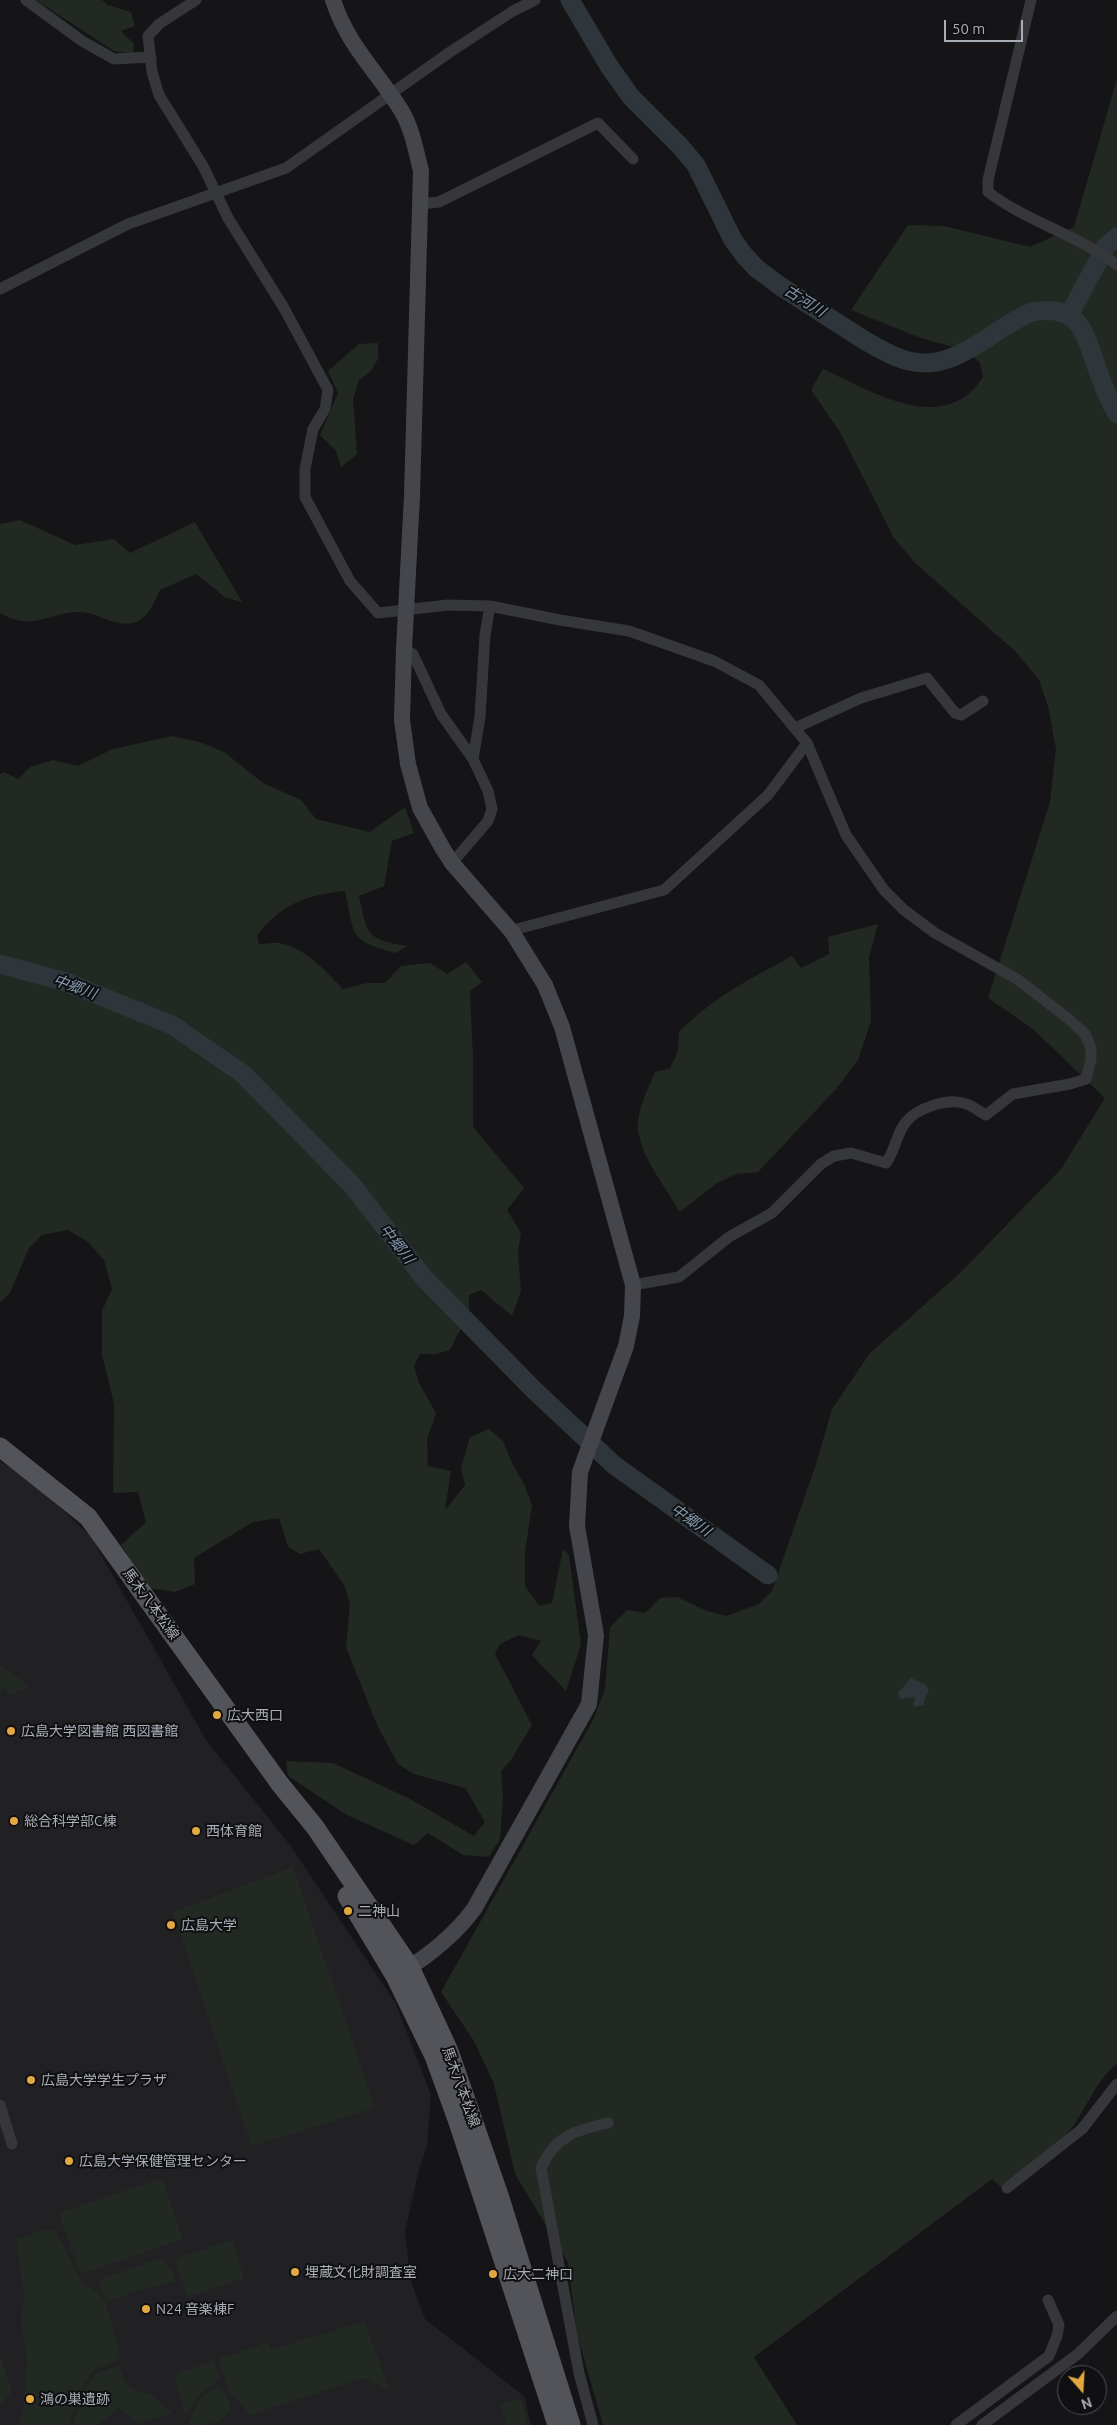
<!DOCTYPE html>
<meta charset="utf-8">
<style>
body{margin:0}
#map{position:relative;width:1117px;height:2425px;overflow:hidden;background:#151517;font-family:Ubuntu,sans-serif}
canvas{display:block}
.north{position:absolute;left:1057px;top:2365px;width:50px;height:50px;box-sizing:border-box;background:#101012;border:1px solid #4d4f54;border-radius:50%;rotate:161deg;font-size:14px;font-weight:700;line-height:20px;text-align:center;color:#a8adb6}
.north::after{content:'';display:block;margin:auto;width:18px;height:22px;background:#e3a940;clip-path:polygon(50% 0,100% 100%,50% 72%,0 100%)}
.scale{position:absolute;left:944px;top:20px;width:79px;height:22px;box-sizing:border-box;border:2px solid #a8adb6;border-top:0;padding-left:6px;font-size:15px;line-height:18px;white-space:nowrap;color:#a8adb6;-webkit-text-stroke:4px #101012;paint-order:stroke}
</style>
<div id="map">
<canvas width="1117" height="2425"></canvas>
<div class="north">N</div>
<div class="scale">50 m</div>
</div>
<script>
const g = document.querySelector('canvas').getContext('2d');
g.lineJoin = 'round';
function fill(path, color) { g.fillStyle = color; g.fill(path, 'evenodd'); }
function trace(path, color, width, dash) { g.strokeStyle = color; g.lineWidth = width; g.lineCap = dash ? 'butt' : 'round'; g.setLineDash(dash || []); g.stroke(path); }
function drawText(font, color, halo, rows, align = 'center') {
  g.font = font + ' Ubuntu,"Noto Sans JP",sans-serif'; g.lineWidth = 4; g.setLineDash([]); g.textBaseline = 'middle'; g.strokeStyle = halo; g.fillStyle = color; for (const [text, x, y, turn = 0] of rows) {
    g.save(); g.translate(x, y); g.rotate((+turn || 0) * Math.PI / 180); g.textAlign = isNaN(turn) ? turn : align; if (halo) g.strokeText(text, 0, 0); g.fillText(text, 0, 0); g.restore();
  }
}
fill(new Path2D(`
 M0,1461L35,1483L91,1537L206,1740L290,1845L396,2004L431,2095L427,2146L419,2169L405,2232L411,2282L425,2319L524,2396L531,2425H0Z`), '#212124');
fill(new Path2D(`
 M36,0H102L108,5L131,12L135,26L121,31L134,44L133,54L114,51Z
 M1117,79V2064C1095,2081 1087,2109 1070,2130C1051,2154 1025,2169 1001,2187L992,2179L754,2357L797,2425H603L577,2334L568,2262L515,2174L494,2084L474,2041L441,1992L593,1720L605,1689L610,1627L627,1610L645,1613L660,1598L677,1597L707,1611L726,1616L759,1604L772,1591L817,1461L832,1409L870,1353L959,1274L1061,1169L1105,1098L1033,1029L988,998L1050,802L1056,749L1048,706L1039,680L1015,651L915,563L894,538L840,432L811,390L823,369C872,391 944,438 983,377L980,363L968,351L921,338L851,310L908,225L944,226L1030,247L1074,227Z
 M378,343V359L371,371L359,380L353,399L357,454L341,467L336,451L320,435L338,393L328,371L359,344Z
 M20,520L75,545L114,539L130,553L195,522L242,602L226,598L196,574L160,590C154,602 151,614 138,621C118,631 98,611 78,612C46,613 35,632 0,613V524Z
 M172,736L200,742L224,752L263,783L301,800L316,819L370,832L405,807L414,833L392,841L384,886L359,896C367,935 367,940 408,946L395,953C348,940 355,936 345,891C304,895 283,904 257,935L259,944C266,944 273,942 279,943C305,947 326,972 343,989L367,983H385L401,966L430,963L447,974L466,962L482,982L470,991L473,1058V1127L524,1188L507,1210L521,1233L518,1253L521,1291L512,1316L481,1290L469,1295V1313L450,1350L436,1354H420L414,1366L419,1383L436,1413L427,1439L428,1466L451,1471L445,1510L465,1485L461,1468L470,1437L489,1429L503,1441L512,1463L524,1484L532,1505L525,1552V1586L539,1606L552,1603L563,1549L569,1555L581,1644L566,1691L532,1655L541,1641L519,1635L500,1644L495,1654L532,1725L511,1760L501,1771L503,1798L500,1839L489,1857L463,1855L428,1833L414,1845L347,1815L288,1776L286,1761L333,1763L410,1799L474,1836L485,1822L465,1788L414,1774L398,1764L377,1725L346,1647L350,1604L344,1585L319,1549L300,1554L288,1547L279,1518L253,1522L194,1558L195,1584L175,1592L148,1588L121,1545L146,1522L138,1492L113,1493L114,1404L102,1354V1311L112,1289L104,1260L88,1242L68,1230L42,1235L29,1248L10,1293L0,1302V774L4,772L18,779L30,767L53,760L78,766L113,749Z
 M878,924L869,957L871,1021L858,1060L836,1089L758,1172L736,1174L717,1183L680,1212C666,1188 640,1156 638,1128C637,1109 648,1089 655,1072L670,1068L678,1051L679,1032C712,998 752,978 792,956L801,968L829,954L828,937Z
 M0,1665L30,1687L9,1695L5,1688L0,1690Z
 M293,1867L375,2108L252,2146L173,1912Z
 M162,2178L183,2239L80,2274L59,2213Z
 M44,2229L56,2231L83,2285L97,2291L105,2301L120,2351L119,2360L94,2370L83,2385L69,2425H18L23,2408L27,2360L21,2320L24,2295L16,2239Z
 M232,2240L244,2278L191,2296L187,2295L176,2263L178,2258Z
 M161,2258L172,2270L175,2281L142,2289L107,2302L98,2280Z
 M364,2321L390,2390L364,2378L249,2415L246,2409L229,2392L219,2359L268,2342L271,2350Z
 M0,2356L12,2391L2,2404L0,2403Z
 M214,2361L220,2379L202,2391L188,2412H184L175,2377L179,2373Z
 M116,2366H118L129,2388L151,2395L172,2413L139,2424L118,2408L99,2425H73L85,2388L96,2374Z
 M217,2387C225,2389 230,2401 231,2409C219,2425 210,2425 188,2425L200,2398Z
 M520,2399L524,2408L526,2425H508L500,2404Z`), '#222922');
fill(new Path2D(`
 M911,1678L926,1685L929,1691L924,1700V1705L913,1707L915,1697L900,1699L898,1693Z`), '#2e363c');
trace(new Path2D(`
 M570,0L609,66L631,97L680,146L696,165L733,240L744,255L756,268L780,286L864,340C880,349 896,359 914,362C958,370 994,327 1032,312C1079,303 1084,331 1097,368C1102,384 1109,399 1117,414
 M1069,315L1106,246L1117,237
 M0,964L66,982L172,1025L243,1074L352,1185L425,1279L534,1390L614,1465L768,1575`), '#2e363c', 19);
trace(new Path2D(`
 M26,0L82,41L114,59L151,57
 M196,0L159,24L148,36L152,72L159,95L203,166L228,218L284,308L328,390L325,409L313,429L305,469V497L350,581L378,613L448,605L490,606L560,620L629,631L714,661L759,685L807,743L846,835L884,890L904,910L935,933L1017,979L1070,1020L1085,1034L1091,1048V1060L1086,1079L1070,1084L1013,1094L986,1115C980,1112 973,1106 966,1104C949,1097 917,1108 906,1122C897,1132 895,1151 886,1163L851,1153L834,1156L821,1164L772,1213L729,1237L679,1277L633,1285
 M1031,0L988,180V192C1026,221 1078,235 1117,265
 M421,204L439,202L598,123L633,159
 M0,289L128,224L286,168L450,52L513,11L535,0
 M404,649L413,654L441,714L473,759
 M795,728L861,698L927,678L955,713L961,715L983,701
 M452,863L488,821L492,809L488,791L473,759L480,717L485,635L490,606
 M512,932L517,929L664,890L768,795L807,743
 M0,2105L12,2144
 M1007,2188L1082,2129L1117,2084
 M593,2425L579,2373L541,2168C555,2136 576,2130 608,2123
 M956,2425L1049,2356L1057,2336L1059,2325L1048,2300
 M982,2425L1078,2354L1117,2316`), '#36373b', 11);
trace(new Path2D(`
 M333,0C348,46 376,70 401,110C412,128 416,151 421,171L412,496L404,649L402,720L408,764L420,808L443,849L452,863L512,932L545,985L562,1027L633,1285L632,1316L626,1346L580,1472L577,1526L596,1635L589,1704L474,1909C454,1936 427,1957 399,1974`), '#45464b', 16);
trace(new Path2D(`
 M0,1447L88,1517L280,1784L315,1827L410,1967L449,2051L499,2195L571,2425
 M347,1896L395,1976L434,2056L458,2122L557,2425`), '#53545a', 19);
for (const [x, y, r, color] of [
 [217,1715,5,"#e3a940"],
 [11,1731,5,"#e3a940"],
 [14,1821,5,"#e3a940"],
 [196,1831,5,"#e3a940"],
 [348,1911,5,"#e3a940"],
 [171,1925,5,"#e3a940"],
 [31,2080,5,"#e3a940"],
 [69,2161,5,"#e3a940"],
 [295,2272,5,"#e3a940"],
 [493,2274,5,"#e3a940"],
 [146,2309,5,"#e3a940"],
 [30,2399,5,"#e3a940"]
]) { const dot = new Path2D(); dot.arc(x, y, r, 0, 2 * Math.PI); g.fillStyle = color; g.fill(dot); trace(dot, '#101012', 2); }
drawText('14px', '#a8adb6', '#101012', [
 ["馬木八本松線",151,1604,54],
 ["馬木八本松線",461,2087,70]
]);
drawText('14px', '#a8adb6', '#101012', [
 ["広大西口",227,1715],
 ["広島大学図書館 西図書館",21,1731],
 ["総合科学部C棟",24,1821],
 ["西体育館",206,1831],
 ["二神山",358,1911],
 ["広島大学",181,1925],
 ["広島大学学生プラザ",41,2080],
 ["広島大学保健管理センター",79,2161],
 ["埋蔵文化財調査室",305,2272],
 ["広大二神口",503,2274],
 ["N24 音楽棟F",156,2309],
 ["鴻の巣遺跡",40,2399]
], 'left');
drawText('italic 15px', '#829aae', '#101012', [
 ["古河川",805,301,32],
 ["中郷川",75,987,20],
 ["中郷川",397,1244,52],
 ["中郷川",691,1520,35]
]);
</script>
